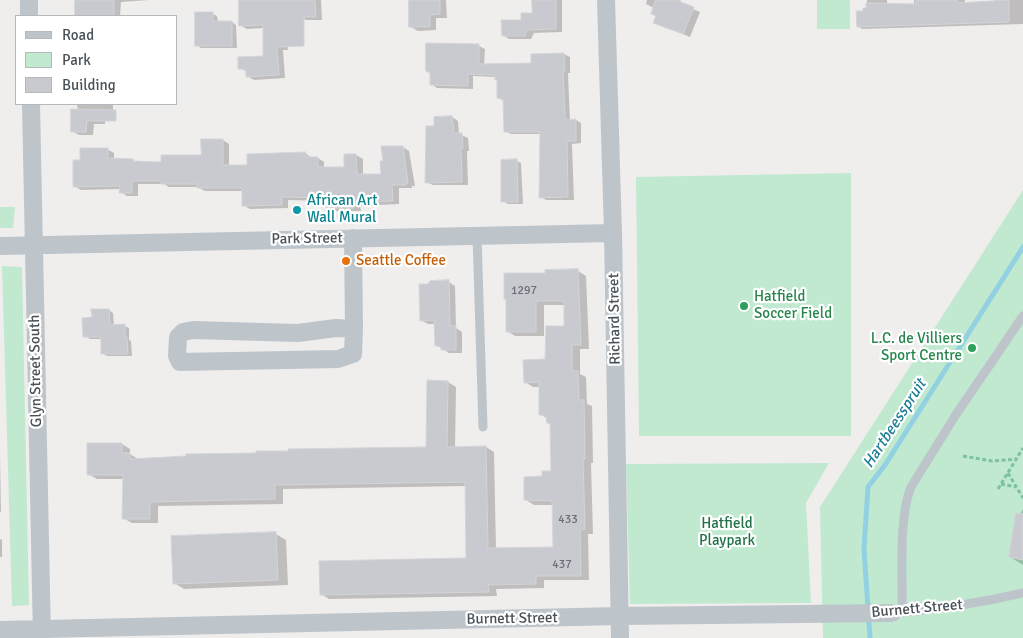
<!DOCTYPE html>
<style>
body{margin:0}
#map{position:relative;width:1023px;height:638px;overflow:hidden;background:#f0eded;font-family:Signika,sans-serif}
canvas{display:block}
.legend{position:absolute;left:15px;top:15px;width:162px;height:90px;box-sizing:border-box;background:#fff;border:1px solid #b6b9bc;margin:0;padding:6px 9px;list-style:none;font-size:15px;color:#485158}
.legend li{display:flex;align-items:center;gap:10px;height:25px}
.legend b{width:25px;border:1px solid #b6b9bc}
</style>
<div id="map">
<canvas width="1023" height="638"></canvas>
<ul class="legend">
<li><b style="height:6px;background:#bdc5cb"></b>Road</li>
<li><b style="height:14px;background:#c0e9d0"></b>Park</li>
<li><b style="height:14px;background:#c9cacf"></b>Building</li>
</ul>
</div>
<script>
const g = document.querySelector('canvas').getContext('2d');
g.lineJoin = 'round';
function fill(path, color) { g.fillStyle = color; g.fill(path, 'evenodd'); }
function trace(path, color, width, dash) { g.strokeStyle = color; g.lineWidth = width; g.lineCap = dash ? 'butt' : 'round'; g.setLineDash(dash || []); g.stroke(path); }
function drawText(font, color, halo, rows, align = 'center') {
  g.font = font + ' Signika,sans-serif'; g.lineWidth = 4.5; g.setLineDash([]); g.textBaseline = 'middle'; g.strokeStyle = halo; g.fillStyle = color; for (const [text, x, y, turn = 0] of rows) {
    g.save(); g.translate(x, y); g.rotate((+turn || 0) * Math.PI / 180); g.textAlign = isNaN(turn) ? turn : align; if (halo) g.strokeText(text, 0, 0); g.fillText(text, 0, 0); g.restore();
  }
}
fill(new Path2D(`
 M817,0H850V29H817Z
 M851,173V436H639L636,177Z
 M1023,190V638H823L820,507Z
 M0,207H15L13,228H0Z
 M2,266L22,267L29,605L12,606Z
 M829,463L806,503L811,603L630,604L626,464Z`), '#c0e9d0');
fill(new Path2D(`
 M76,0H149L121,2L120,16H78L76,15Z
 M298,0H321L322,20H306L299,16Z
 M410,0H446L447,18H436V30L418,31L411,27Z
 M533,0H562V32L534,33L531,39H509L503,35L533,14Z
 M647,0H681L679,3L700,12L690,37L654,22L657,16L654,8L646,4Z
 M867,0H887V5H914V0H965L964,4L994,3V0H1023V24L862,29L858,26L867,9Z
 M282,4L288,50H283L285,78L254,80L247,76V72L240,68L264,57V28L247,29L240,25Z
 M213,14L217,16L218,22H232L236,25L237,48H201L196,45Z
 M479,46L485,49L484,65L532,64V56L564,54L570,57V73H568L570,121L576,120L581,123V143L572,144L574,200H546L541,197L542,134H511L505,131L504,101L498,98V80L496,77L473,76V89L437,88L431,84Z
 M77,104H113V110L105,111V124H94L93,135H79L72,131L78,111Z
 M452,117L458,121L459,134L468,138L469,151H467L468,185H433L426,182L435,128Z
 M223,140L229,144V166H248L305,153L312,158H318L324,162V169L345,168V155H356L363,159V175H382L384,162L403,147L409,151L415,186H412V188H399V204L360,206L361,211H334L327,207V201L288,200V208L250,209L243,205V191H205L197,187H169L164,184H138V196H127L121,192V189L81,190L74,186L81,161L107,149L114,153V160L162,163L202,156Z
 M517,161L521,163L523,204H508L503,201Z
 M578,271L586,276L589,349H580V374L586,377L587,404L592,406L593,463H591L593,534H588L589,580H544V588L496,589L497,596L329,599L321,594L467,560L466,486L283,489V504L158,506V523H132L123,518L124,479H97L88,474L122,444L130,449V454L138,459L427,448L429,382H448L456,387L455,448L486,447L494,452L496,549L554,548L553,505H534L526,500L543,477L552,472L551,425L548,423V419L540,414V387H533L525,382L547,360L566,328L565,305H544V336H515L507,331L547,274Z
 M449,282L455,286L456,328L462,332V353H449L436,345L435,324H428L421,320L429,286Z
 M109,310L113,313L114,326H125L129,328V340L131,341L132,356H107L102,353V339H90L85,336L93,319Z
 M0,455L1,512H0Z
 M1023,509V565L1010,557L1020,514Z
 M276,534L286,540L288,585L184,589L174,583L172,537Z
 M0,539L2,540V557H0Z`), '#0003');
trace(new Path2D(`
 M870,638L864,549L868,487L885,465L1023,247`), '#92d1e1', 5);
const building = new Path2D(`
 M75,0H114V16H75Z
 M239,0H315L316,17H304V46L277,47L279,75L246,77V69H238V57L263,56V25L239,26Z
 M409,0H440V14L430,15V27H409Z
 M532,0H556V29L527,30L525,36H502L501,20H521V13H532Z
 M656,0H676L694,7L683,34L653,23L656,16L651,14Z
 M916,0H957V3L1009,0V22L857,27L856,11H863V8H866V3L916,4Z
 M195,12H213V21H232V46H195Z
 M426,43L479,44V64L531,63V54L564,53L565,71H563L565,116L566,120L576,119V141H567L568,197L539,198L540,132H504L503,99L497,98V80H495V75L468,74V86L430,85V73L426,71Z
 M71,109L116,110V121H87L86,132H71Z
 M452,116L454,133H462L463,148H461L462,182L425,183L426,126H434V117Z
 M201,139H223V165H247V154L306,152L305,157H318V167H344V154H356L357,174H381L380,161H383L381,146H403L408,183H406V185H392L393,201L354,202V208H326V198L282,197V205L242,206V188H197V184H161V181H132V193H119L120,186L73,187V160H80V148H108V158L134,159L133,161L161,162V155H201Z
 M517,159L518,202H501V160Z
 M578,269L581,345H572V371H578L579,400H584L585,459H583L585,529L580,530L581,576H536V584L488,585L489,592L320,595L319,561L466,558L465,482L275,485V499L150,502V519H122L123,475H87V443H122V453H130V459L186,456V454L256,453V451H288V449L426,447L427,380L448,381L447,447L486,446L488,548L553,547L552,501L524,500V477L542,476V471H551L550,423H547L546,415H539V382L524,383L523,360L545,359L546,326H564V301H536V332H506V299H504V273H545V270Z
 M449,280L450,326H456V350H441V346H435L434,320L420,321L419,284H428L430,281Z
 M91,309H109L110,325L125,324V337H127L128,354H101V337H83L82,318L92,317Z
 M1016,513L1023,514V560L1009,557Z
 M276,532L278,580L173,584L171,536Z`);
fill(building, '#c9cacf');
trace(building, '#d2d4d8', 1);
trace(new Path2D(`
 M963,456L992,461L1017,459
 M1008,473L1023,498
 M1001,484L1016,487
 M998,489L1023,448`), '#7cc29f', 3, [4, 2.5]);
trace(new Path2D(`
 M477,236L483,427
 M902,612C903,577 898,519 911,487L955,416L1023,316
 M897,613C940,609 981,603 1023,593`), '#bdc5cb', 9);
trace(new Path2D(`
 M29,0V16
 M606,0L613,233L620,638
 M31,104L42,638
 M353,238L354,329L336,328L298,333L193,330L183,332L178,337L177,356L180,362L338,359L353,354L354,329
 M0,246L613,233
 M0,630L620,616L892,613`), '#bdc5cb', 18);
for (const [x, y, r, color] of [
 [297,210,5,"#0f9aa8"],
 [346,261,5,"#e8710a"],
 [744,306,5,"#2e9e5b"],
 [972,348,5,"#2e9e5b"]
]) { const dot = new Path2D(); dot.arc(x, y, r, 0, 2 * Math.PI); g.fillStyle = color; g.fill(dot); trace(dot, '#fff', 2); }
drawText('12px', '#686f76', null, [
 ["1297",524,291],
 ["433",568,520],
 ["437",562,565]
]);
drawText('15px', '#0d838f', '#fff', [
 ["African Art",307,201],
 ["Wall Mural",307,218]
], 'left');
drawText('15px', '#485158', '#fff', [
 ["Park Street",307,239,-1],
 ["Richard Street",615,319,-91],
 ["Glyn Street South",36,371,-91],
 ["Burnett Street",917,609,-5],
 ["Burnett Street",512,619,-1]
]);
drawText('15px', '#c56008', '#fff', [
 ["Seattle Coffee",356,261]
], 'left');
drawText('15px', '#27864d', '#fff', [
 ["Hatfield",754,297],
 ["Soccer Field",754,314],
 ["L.C. de Villiers",962,339,"right"],
 ["Sport Centre",962,356,"right"]
], 'left');
drawText('15px', '#217148', '#fff', [
 ["Hatfield",727,524],
 ["Playpark",727,541]
]);
drawText('italic 16px', '#1d7e96', '#fff', [
 ["Hartbeesspruit",895,424,-57]
]);
</script>
